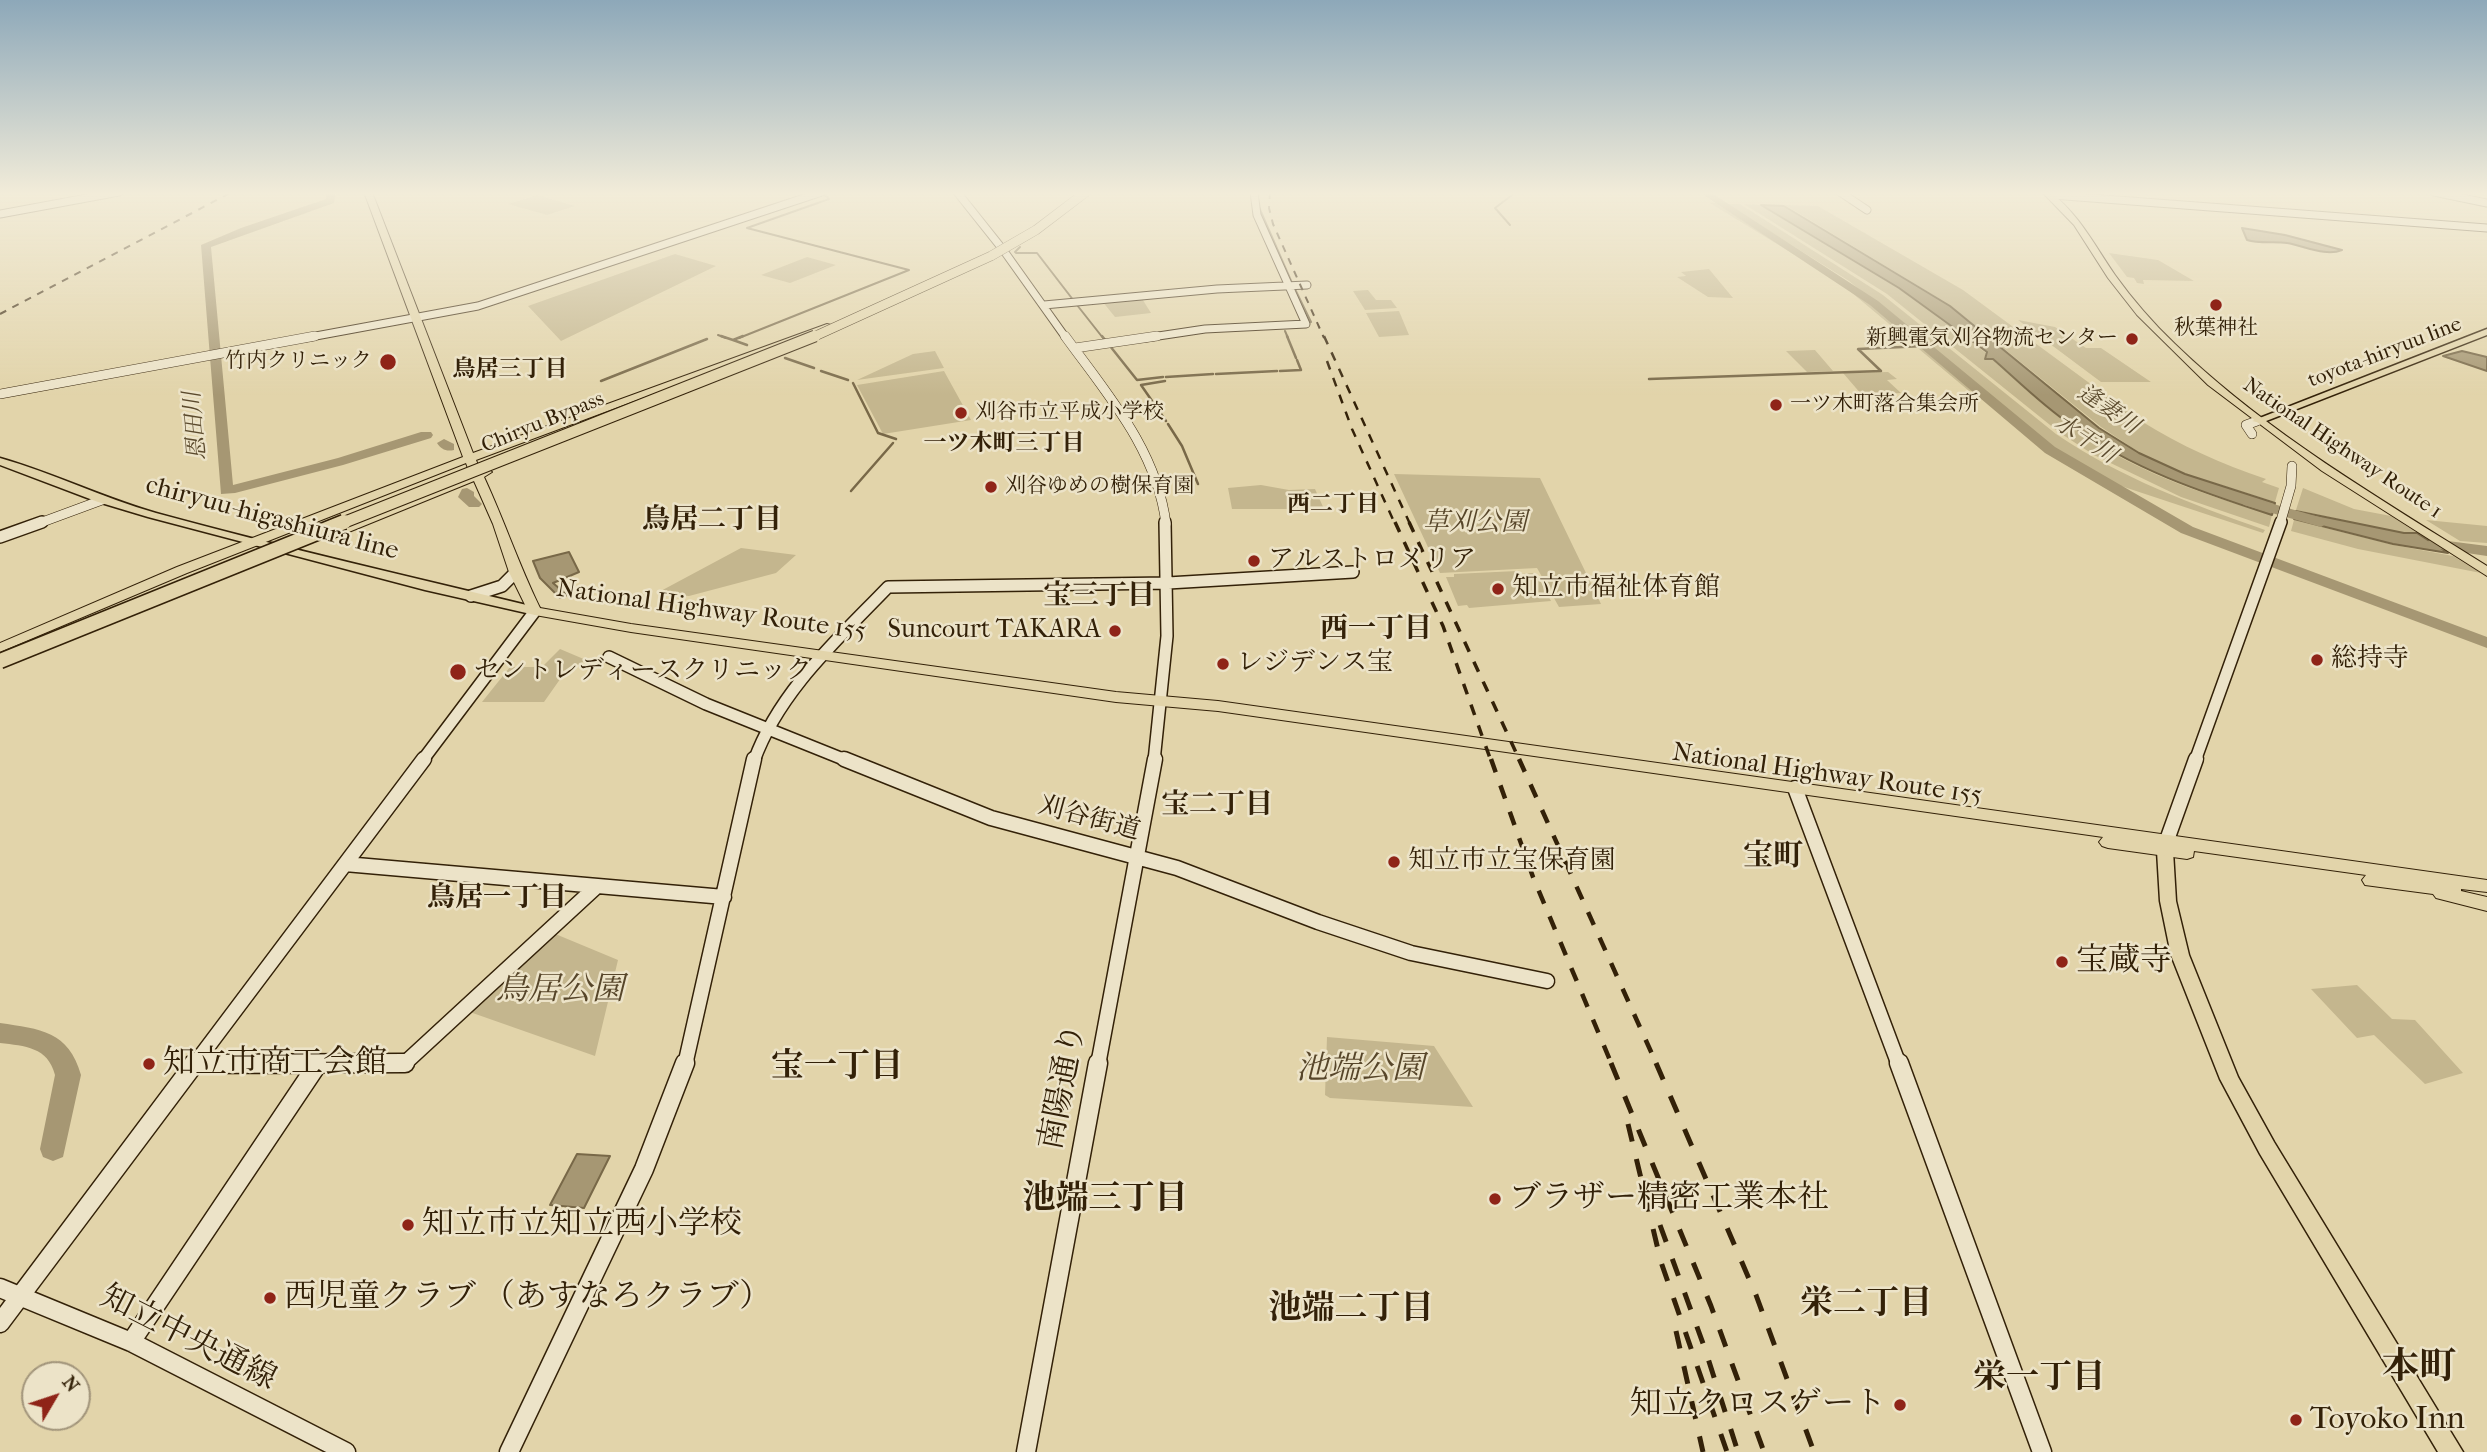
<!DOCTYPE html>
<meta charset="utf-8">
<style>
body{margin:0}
#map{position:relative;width:2487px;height:1452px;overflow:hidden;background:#e2d4aa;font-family:"IM FELL French Canon",serif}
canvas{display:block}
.north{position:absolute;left:21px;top:1361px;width:70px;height:70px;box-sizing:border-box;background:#ece3c8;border:2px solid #a2957b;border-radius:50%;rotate:51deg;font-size:19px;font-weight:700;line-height:28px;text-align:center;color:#332108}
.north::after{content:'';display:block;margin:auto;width:24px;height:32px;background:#8f2418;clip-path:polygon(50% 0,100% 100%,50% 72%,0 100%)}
</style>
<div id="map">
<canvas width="2487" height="1452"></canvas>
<div class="north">N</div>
</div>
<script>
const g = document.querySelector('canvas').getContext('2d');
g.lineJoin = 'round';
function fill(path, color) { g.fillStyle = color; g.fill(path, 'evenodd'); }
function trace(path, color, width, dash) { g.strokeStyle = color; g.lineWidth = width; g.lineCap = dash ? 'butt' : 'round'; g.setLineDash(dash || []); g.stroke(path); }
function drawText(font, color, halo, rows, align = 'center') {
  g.font = font + ' "IM FELL French Canon","Noto Serif JP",serif'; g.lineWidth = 5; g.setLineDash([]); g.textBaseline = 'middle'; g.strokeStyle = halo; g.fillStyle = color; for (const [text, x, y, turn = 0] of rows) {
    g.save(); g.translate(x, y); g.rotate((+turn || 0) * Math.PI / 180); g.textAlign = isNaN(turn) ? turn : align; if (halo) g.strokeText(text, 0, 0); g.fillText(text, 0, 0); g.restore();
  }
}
fill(new Path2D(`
 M537,195L575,206L547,215L508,204Z
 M1710,203H1716L1868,301L1975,390L1969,391L1839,282Z
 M1726,204H1740L1883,295L2056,434C2121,478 2191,504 2265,530L2263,533L2121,486L2055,449L1849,281Z
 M1744,204L1760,205L1898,288L1986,353L1984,359H1992C2028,392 2064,425 2106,449C2158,480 2215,497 2272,515L2269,527L2181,497L2094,455L2060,433L1887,294Z
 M1785,205L1818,206L1963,290L2141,421C2181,446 2222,464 2266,479L2262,482L2279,488L2275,502L2186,474L2140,453L2101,427L1951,306Z
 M2109,253L2158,260L2194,281L2143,280L2144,284L2137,283L2134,278L2127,277Z
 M675,254L716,266L561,341L528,306Z
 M807,257L836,265L790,283L761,275Z
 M1709,269L1733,298L1708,297L1677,277L1686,276L1681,272Z
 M1368,290L1376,300H1391L1397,308L1365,310L1353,291Z
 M1141,297L1151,313L1115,317L1102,301Z
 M1399,311L1409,335L1379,337L1366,313Z
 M2018,320L2055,327L2086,348H2101L2151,382H2101Z
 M1815,350L1833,371L1807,372L1786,351Z
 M935,351L944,368L857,380L913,354Z
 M944,371L971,420L883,434L857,385Z
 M1888,372L1897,379L1887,380L1901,393L1862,395L1843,373Z
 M1394,474L1540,478L1601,604L1559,607L1537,568L1440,573Z
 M1261,485L1289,490L1315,489L1324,509H1232L1228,488Z
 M2303,488L2354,509L2391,516L2416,532L2403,533L2296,510Z
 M2294,520L2394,545L2453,556L2481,573L2358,549L2291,531Z
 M2426,520L2487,526V543L2460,541Z
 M741,548L796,555L776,573L689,596L657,593Z
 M1517,571L1519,574L1536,573L1551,601L1469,608L1467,605L1458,606L1446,577H1454V574Z
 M560,649L586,660L563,675L544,702H482L510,667H542Z
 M553,933L618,960L595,1056L467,1011Z
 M2357,985L2392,1019L2415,1020L2463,1073L2425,1084L2374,1035L2357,1038L2311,989Z
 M1327,1037L1434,1046L1473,1107L1330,1098L1325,1095Z`), '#c4b68e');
const water = new Path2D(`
 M1761,205L1784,206L1950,306L2099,428L2139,453L2185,474L2275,503L2272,515C2201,492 2132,469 2071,425C2043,406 2018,381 1993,359H1985L1987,352L1899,288Z
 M2242,228L2285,235L2342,250C2326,257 2305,246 2287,243C2274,241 2260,244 2247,240Z
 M2462,351L2487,357V371L2443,356Z
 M2296,511L2404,533H2417L2448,553L2393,544L2294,519Z
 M569,552L579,572L553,583L567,595L560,598L540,578L533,561Z
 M577,1154L610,1156L584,1208L550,1205Z`);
fill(water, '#a69773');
trace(water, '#786848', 2);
trace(new Path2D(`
 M1258,205L1292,283
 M1510,225L1495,208L1516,192
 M1015,252L1020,247
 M1016,253H1037L1074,301
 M1294,287L1311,322
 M1077,305L1103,338
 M1285,331L1288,338
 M718,335L726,338
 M739,338L909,270L747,228L829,199L823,193`), '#786848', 2);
trace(new Path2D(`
 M721,336L733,340
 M743,336L733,340L747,345
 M1102,336L1106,341
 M1287,336L1296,358
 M1110,346L1137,380L1163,377
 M785,358L814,368
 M821,371L848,380
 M1280,371L1301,370L1297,360
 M1216,374L1277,371
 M1166,377L1213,374
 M1649,379L1881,371L1858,349L1925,346
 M601,381L707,339
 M1165,381L1141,385L1166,421
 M853,383L878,433L896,439
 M1168,424L1182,446L1198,484
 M851,491L893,443`), '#786848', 2.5);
fill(new Path2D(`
 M326,192H336L334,203L211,247L233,485L338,458L421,432H431L433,435L431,438L343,465L235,493L221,494L201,245L241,228L326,199Z
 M1699,192H1710L1878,301L2055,447L2193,527L2487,637V648L2181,533L2045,453L1870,305Z
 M444,439L454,444V450C446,452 441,449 437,443Z
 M467,488L474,492V496L482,504L479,507H469L458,497L462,489Z
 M2249,497L2326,519L2329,522L2321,527L2244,505L2241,502Z
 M2432,539L2487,546V556L2426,547L2424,544Z
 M0,1023C40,1029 69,1031 81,1075L63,1157L53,1161L43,1157L40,1149L55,1075C48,1047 25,1046 0,1043Z`), '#a69773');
const secondaryFar4 = new Path2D(`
 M957,192L1004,251L1066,338
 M1840,192L1867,210
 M2434,192L2487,203
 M2052,195L2487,228
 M0,214L119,192
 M1044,305L1217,289L1307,285
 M305,338L478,306L822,192
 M1145,338L1205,329L1306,324L1257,215L1254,192`);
const secondaryFar3 = new Path2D(`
 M1065,336C1107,394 1157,450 1166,524
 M1075,348L1157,336
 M0,394L315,336
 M2252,434L2246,425L2257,421
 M37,524L102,500
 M2280,524L2291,486L2292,466`);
const secondaryFar2 = new Path2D(`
 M0,537L42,522
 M471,596L502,586L516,572
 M609,657L706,704L848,761
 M422,761L535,611
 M754,761C779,691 838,639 888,587L1168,583L1353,572
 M1154,761L1167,636L1165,522
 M2195,761L2281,522`);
const secondaryFar1 = new Path2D(`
 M844,759L991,818L1177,868L1318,922L1411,953L1547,981
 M1795,788L1899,1065
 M2167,840L2196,759
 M345,864L724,897
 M193,1064H404L596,887
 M194,1065L424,759
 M685,1065L754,759
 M1098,1065L1155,759`);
const secondary = new Path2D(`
 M1899,1063L2042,1452
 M193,1064L405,1063
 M0,1288L131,1342L346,1452
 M0,1323L195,1063
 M131,1342L317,1065
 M509,1452L644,1169L685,1063
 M1026,1452L1098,1063`);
const primary = new Path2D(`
 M2487,329V335L2261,423L2252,421Z
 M0,458C53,473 103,498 156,513C283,548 412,577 539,608L541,611L535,615L425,590L148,517L98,502L0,465Z
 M2167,835L2172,836L2175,840L2173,851L2176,901L2189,955L2238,1077L2274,1142L2463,1452H2438L2260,1154L2220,1079L2171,955L2160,901L2157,851L2162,836Z`);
const highway = new Path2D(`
 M364,192H372L473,453L827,324L835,326L476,460L480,470L486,468L492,472L484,477C504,520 519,565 540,608L631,624L1116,692L1218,701L2487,880V892L2461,889V891L2487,897V911L2436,898L2433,894L2365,885L2362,880L2366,875L2194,851L2193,857L2187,859L2108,848L2102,846L2099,842L2103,837L1218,711L1116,702L631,632L535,615L528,611L509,572L493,524L474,481L334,538L329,539L323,535L470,474L466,463L187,573L0,652V643L177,567L463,457Z
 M2042,192H2050C2079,214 2095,246 2115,275C2133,300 2153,323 2175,344C2267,433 2379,498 2487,566V576L2322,471L2208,385L2137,315L2108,278L2074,225Z`);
trace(secondaryFar4, '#332108', 9);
trace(secondaryFar3, '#332108', 10);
trace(secondaryFar2, '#332108', 14);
trace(secondaryFar1, '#332108', 17);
trace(secondary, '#332108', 21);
trace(primary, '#332108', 3);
trace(highway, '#332108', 2);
trace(secondaryFar4, '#ece3c8', 7);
trace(secondaryFar3, '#ece3c8', 9);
trace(secondaryFar2, '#ece3c8', 11);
trace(secondaryFar1, '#ece3c8', 14);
trace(secondary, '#ece3c8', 18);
fill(primary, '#e2d4aa');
fill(highway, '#e2d4aa');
trace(new Path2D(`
 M1270,192L1269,208L1273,224L1324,338
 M0,314L232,192`), '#332108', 2, [7, 7]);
trace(new Path2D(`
 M1324,336L1410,524
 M1327,361L1352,429L1395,524`), '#332108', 2.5, [9, 9]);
trace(new Path2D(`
 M1395,522L1443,626L1491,761
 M1409,522L1520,761`), '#332108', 3.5, [11, 11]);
trace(new Path2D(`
 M1491,759L1533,877L1612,1065
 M1519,759L1657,1065`), '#332108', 4.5, [14, 14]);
trace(new Path2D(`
 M1611,1063L1711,1306L1764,1452
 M1656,1063L1756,1295L1814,1452
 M1628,1124L1661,1262L1727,1452
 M1660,1225L1705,1349L1738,1452
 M1676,1331L1703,1452`), '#332108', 5, [18, 18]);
const highwayBridgeFar2 = new Path2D(`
 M811,338L991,256L1036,230L1086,192`);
const highwayBridgeFar1 = new Path2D(`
 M340,524L815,336`);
const highwayBridge = new Path2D(`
 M0,661L344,522`);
trace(highwayBridgeFar2, '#332108', 10, []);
trace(highwayBridgeFar1, '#332108', 13, []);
trace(highwayBridge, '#332108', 17, []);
trace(highwayBridgeFar2, '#e2d4aa', 9);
trace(highwayBridgeFar1, '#e2d4aa', 11);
trace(highwayBridge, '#e2d4aa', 14);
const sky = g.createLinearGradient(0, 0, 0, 395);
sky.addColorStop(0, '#8da8b9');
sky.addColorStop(0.49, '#f2ecd9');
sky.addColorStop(1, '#f2ecd900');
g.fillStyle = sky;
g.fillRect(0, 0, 2487, 395);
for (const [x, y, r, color] of [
 [2216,305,7,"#8f2418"],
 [2132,339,7,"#8f2418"],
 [388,362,9,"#8f2418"],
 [1776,405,7,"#8f2418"],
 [961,413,7,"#8f2418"],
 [991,487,7,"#8f2418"],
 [1254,561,7,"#8f2418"],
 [1498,589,7,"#8f2418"],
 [1115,631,7,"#8f2418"],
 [2317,660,7,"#8f2418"],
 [1223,664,7,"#8f2418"],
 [458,672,9,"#8f2418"],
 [1394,862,7,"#8f2418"],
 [2062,962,7,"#8f2418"],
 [149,1064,7,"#8f2418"],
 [1495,1199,7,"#8f2418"],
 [408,1225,7,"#8f2418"],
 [270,1298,7,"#8f2418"],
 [1900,1405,7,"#8f2418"],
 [2296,1420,7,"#8f2418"]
]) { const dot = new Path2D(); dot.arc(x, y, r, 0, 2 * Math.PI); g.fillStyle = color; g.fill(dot); trace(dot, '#ece3c8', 2.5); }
drawText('21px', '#332108', '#ece3c8', [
 ["秋葉神社",2216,329,"center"],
 ["新興電気刈谷物流センター",2118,339,"right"],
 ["竹内クリニック",372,362,"right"],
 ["一ツ木町落合集会所",1790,405],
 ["刈谷市立平成小学校",975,413],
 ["刈谷ゆめの樹保育園",1005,487]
], 'left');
drawText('21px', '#332108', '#ece3c8', [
 ["toyota-hiryuu line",2385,353,-21],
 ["Chiryu Bypass",543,423,-22],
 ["National Highway Route 1",2342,449,34]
]);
drawText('bold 23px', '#332108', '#ece3c8', [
 ["鳥居三丁目",510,370],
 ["一ツ木町三丁目",1004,444],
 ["西二丁目",1333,505]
]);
drawText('italic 23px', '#5b4a2d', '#ece3c8', [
 ["逢妻川",2108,410,34],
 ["恩田川",196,426,-95],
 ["水干川",2085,440,33]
]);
drawText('26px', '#332108', '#ece3c8', [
 ["chiryuu-higashiura line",272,519,15],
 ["National Highway Route 155",711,611,8],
 ["National Highway Route 155",1827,775,8],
 ["刈谷街道",1089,819,15]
]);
drawText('italic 26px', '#57462a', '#ece3c8', [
 ["草刈公園",1475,524]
]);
drawText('26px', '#332108', '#ece3c8', [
 ["アルストロメリア",1268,561],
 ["知立市福祉体育館",1512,589],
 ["Suncourt TAKARA",1101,631,"right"],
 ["総持寺",2331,660],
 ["レジデンス宝",1237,664],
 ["セントレディースクリニック",474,672],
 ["知立市立宝保育園",1408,862]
], 'left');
drawText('bold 28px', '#332108', '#ece3c8', [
 ["鳥居二丁目",712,521],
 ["宝三丁目",1099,597],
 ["西一丁目",1376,630],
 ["宝二丁目",1217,806],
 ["鳥居一丁目",497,899]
]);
drawText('bold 30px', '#332108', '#ece3c8', [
 ["宝町",1773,858]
]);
drawText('32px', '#332108', '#ece3c8', [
 ["宝蔵寺",2076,962],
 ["知立市商工会館",163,1064],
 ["ブラザー精密工業本社",1509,1199],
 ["知立市立知立西小学校",422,1225],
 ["西児童クラブ （あすなろクラブ）",284,1298],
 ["知立クロスゲート",1886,1405,"right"],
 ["Toyoko Inn",2310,1420]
], 'left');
drawText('italic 32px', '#57462a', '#ece3c8', [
 ["鳥居公園",560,991],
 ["池端公園",1360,1070]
]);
drawText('32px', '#332108', '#ece3c8', [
 ["南陽通り",1064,1087,-79],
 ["知立中央通線",188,1339,27]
]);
drawText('bold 33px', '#332108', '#ece3c8', [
 ["宝一丁目",837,1068],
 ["池端三丁目",1105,1200],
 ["栄二丁目",1866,1305],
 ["池端二丁目",1351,1310],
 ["栄一丁目",2039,1379]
]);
drawText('bold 37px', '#332108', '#ece3c8', [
 ["本町",2419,1369]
]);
</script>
